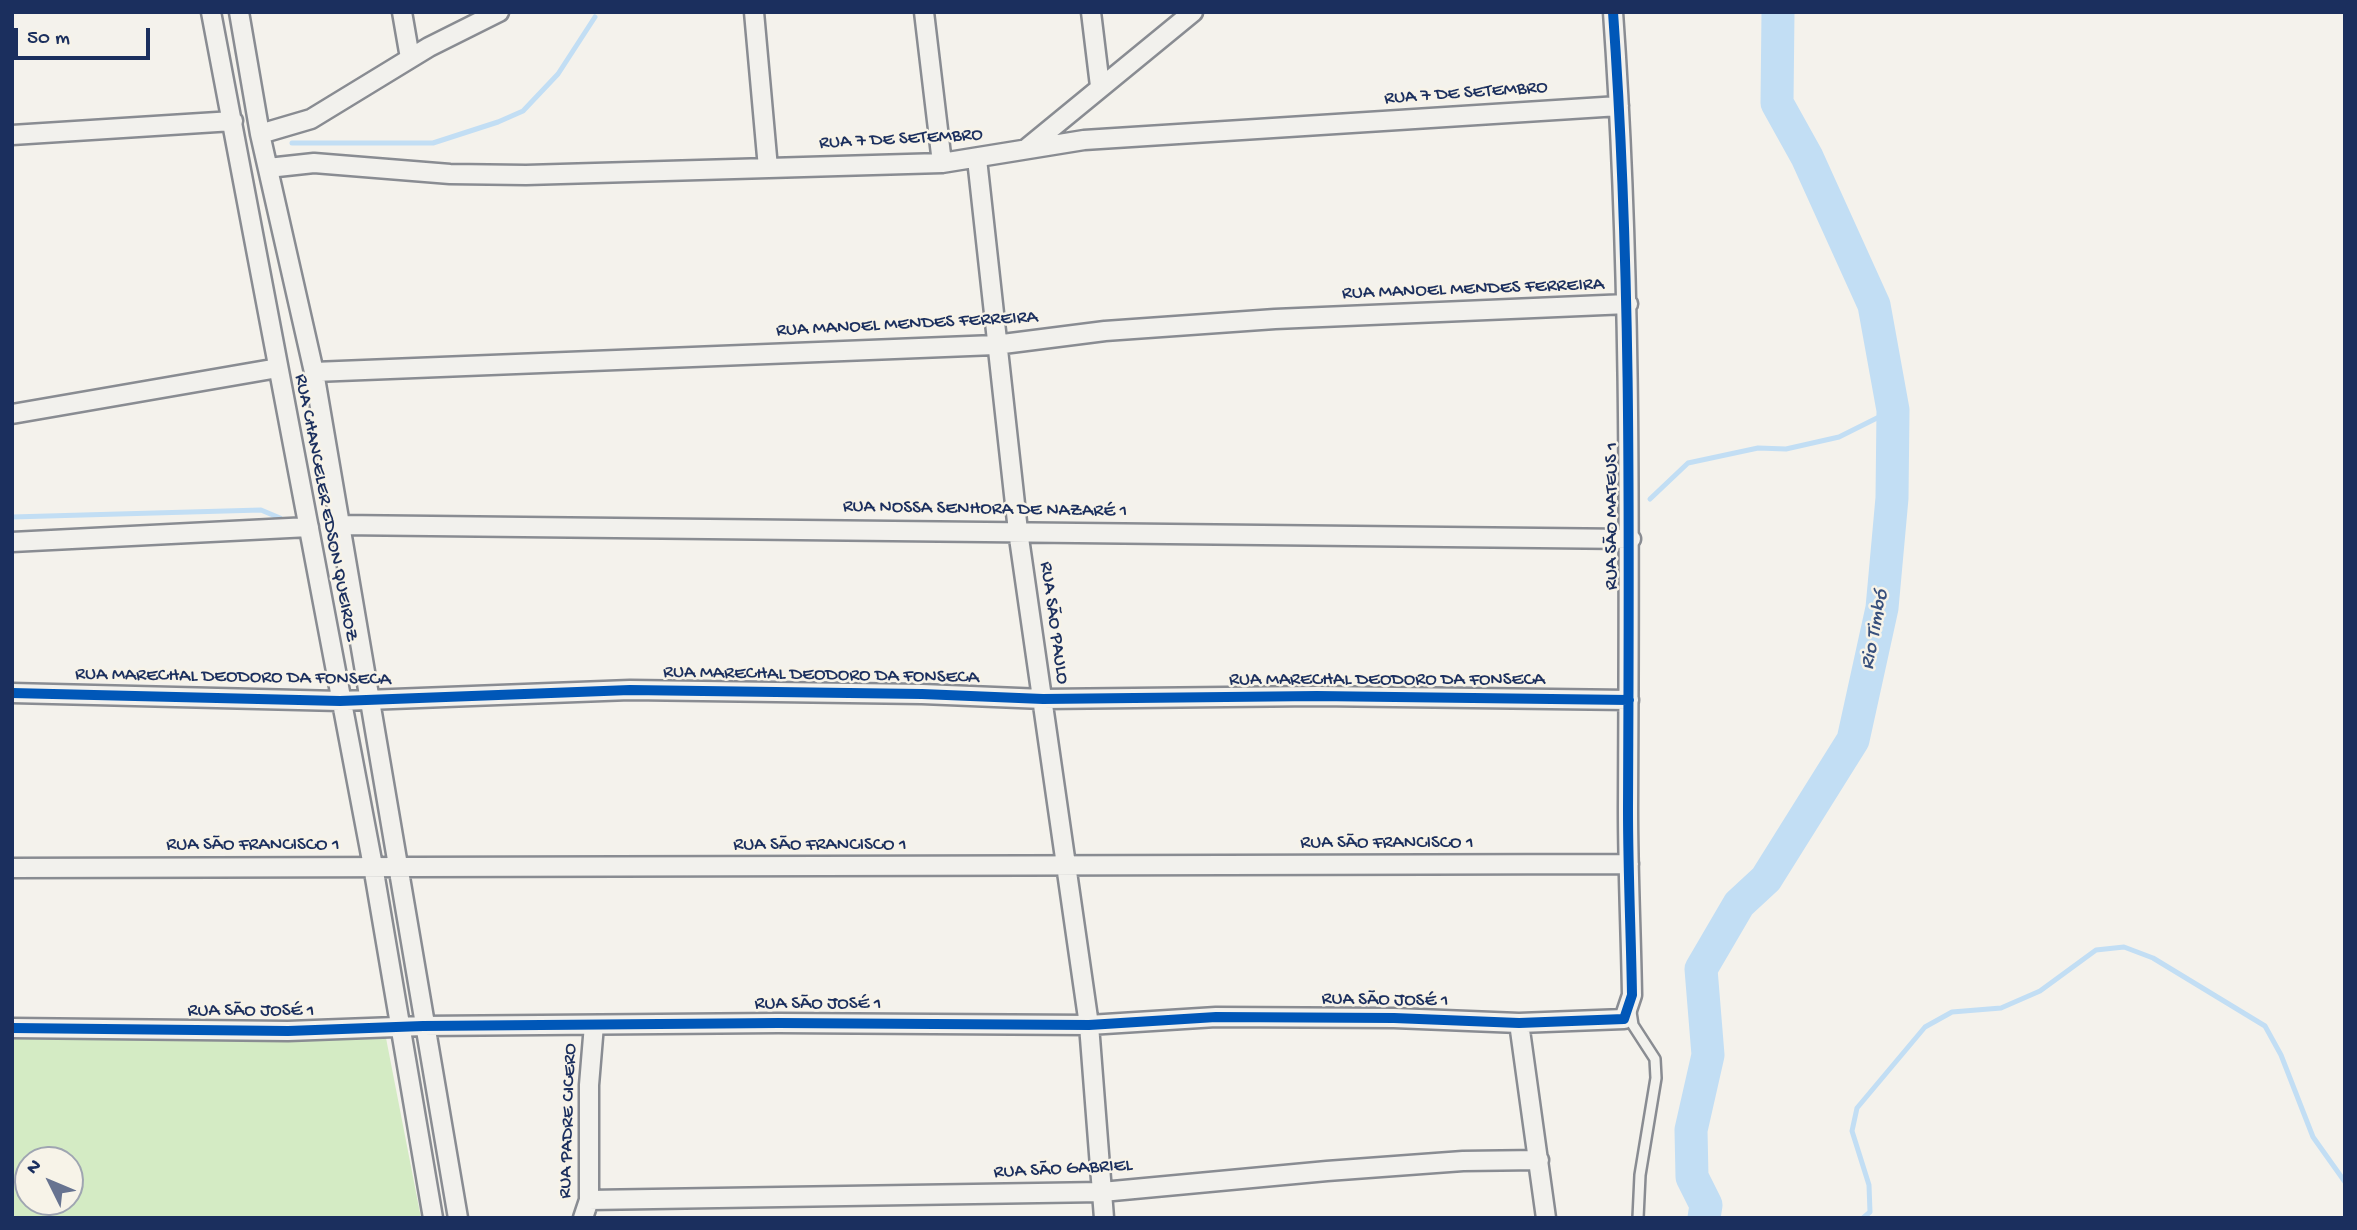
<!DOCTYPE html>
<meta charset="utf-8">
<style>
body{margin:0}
#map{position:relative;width:2357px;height:1230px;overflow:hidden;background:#f4f2ec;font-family:"Gochi Hand",sans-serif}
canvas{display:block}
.frame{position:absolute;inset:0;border:14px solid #1b2f5e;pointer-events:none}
.north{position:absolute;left:14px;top:1146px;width:70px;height:70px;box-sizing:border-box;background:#f7f3e8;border:2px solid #9fa5b1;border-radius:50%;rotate:313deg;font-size:19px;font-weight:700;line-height:28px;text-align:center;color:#1b2f5e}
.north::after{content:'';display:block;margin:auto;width:24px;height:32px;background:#677390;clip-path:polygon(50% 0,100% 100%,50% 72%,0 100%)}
.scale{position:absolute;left:14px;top:28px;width:136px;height:32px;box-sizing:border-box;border:4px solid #1b2f5e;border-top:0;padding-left:9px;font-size:21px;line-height:24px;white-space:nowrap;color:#1b2f5e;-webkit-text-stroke:5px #f7f3e8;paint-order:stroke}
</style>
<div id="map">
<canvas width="2357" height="1230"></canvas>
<div class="frame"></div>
<div class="north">N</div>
<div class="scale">50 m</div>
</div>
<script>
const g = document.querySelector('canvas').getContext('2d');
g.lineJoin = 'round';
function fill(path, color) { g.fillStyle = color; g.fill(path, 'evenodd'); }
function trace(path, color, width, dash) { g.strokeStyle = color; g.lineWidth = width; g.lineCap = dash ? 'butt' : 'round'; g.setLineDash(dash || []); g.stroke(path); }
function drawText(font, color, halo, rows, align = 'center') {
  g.font = font + ' "Gochi Hand",sans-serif'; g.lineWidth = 5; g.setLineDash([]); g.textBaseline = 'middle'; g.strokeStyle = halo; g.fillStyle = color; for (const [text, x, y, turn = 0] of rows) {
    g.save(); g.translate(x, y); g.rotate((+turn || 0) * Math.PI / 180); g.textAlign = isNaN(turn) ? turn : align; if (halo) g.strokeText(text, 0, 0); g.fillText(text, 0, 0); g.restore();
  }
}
fill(new Path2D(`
 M12,1037L386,1038L421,1218H12ZM28,1160H70V1202H28Z`), '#d4ebc4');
trace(new Path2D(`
 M292,143H433L498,122L523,111L558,74L595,17
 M1650,499L1688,463L1758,448L1786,449L1839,437L1893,410
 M12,517L261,510L280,518
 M1863,1218L1870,1212L1869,1185L1852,1131L1857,1108L1925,1027L1952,1012L2001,1008L2040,991L2096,950L2124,947L2153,958L2265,1026L2281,1055L2313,1137L2345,1182`), '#c2def4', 5);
trace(new Path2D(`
 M1704,1218L1706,1205L1692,1177L1691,1130L1708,1055L1701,969L1739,904L1766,879L1853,740L1882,608L1892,498L1893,410L1874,305L1807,157L1777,103L1778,12`), '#c2def4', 33);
const service = new Path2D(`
 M1631,1012L1633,1025L1655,1059L1656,1078L1640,1175L1638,1218`);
const minor = new Path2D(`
 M211,12L373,866L433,1218
 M239,12L260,134L314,372L458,1218
 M402,12L410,58
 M754,12L768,168
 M924,12L942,163
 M1091,12L1100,86
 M260,134L311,119L429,47L499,12
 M12,135L233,121
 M1026,149L1193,12
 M977,159L1018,531L1089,1025L1104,1218
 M268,168L314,163L450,174L526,175L942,163L1084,140L1619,106
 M314,372L995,345L1105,331L1275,319L1628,304
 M12,414L278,368
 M339,525L1631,539
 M12,542L309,527
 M12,693L340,701L630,690L922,694L1043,699L1317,696L1629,700
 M12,868L1629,864
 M1519,1023L1546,1218
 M12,1028L288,1031L423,1026L778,1023L1089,1025L1216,1017L1394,1018L1519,1023L1624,1019L1632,995C1631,934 1628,872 1628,810C1629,544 1632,278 1613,12
 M589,1200L1102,1192L1327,1171L1463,1161L1539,1160
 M583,1218L589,1200V1085L594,1025`);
trace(service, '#898c92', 14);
trace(minor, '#898c92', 23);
trace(service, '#f2f1ed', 9);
trace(minor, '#f2f1ed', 18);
trace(new Path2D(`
 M12,693L340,701L630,690L922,694L1043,699L1317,696L1629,700
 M12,1028L288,1031L423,1026L778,1023L1089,1025L1216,1017L1394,1018L1519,1023L1624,1019L1632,995C1631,934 1628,872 1628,810C1629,544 1632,278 1613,12`), '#0057b8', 10);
drawText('19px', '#1b2f5e', '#f7f3e8', [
 ["RUA 7 DE SETEMBRO",1466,94,-4],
 ["RUA 7 DE SETEMBRO",901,140,-3],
 ["RUA MANOEL MENDES FERREIRA",1473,290,-2],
 ["RUA MANOEL MENDES FERREIRA",907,325,-3],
 ["RUA CHANCELER EDSON QUEIROZ",325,508,79],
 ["RUA NOSSA SENHORA DE NAZARÉ 1",985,510,1],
 ["RUA SÃO MATEUS 1",1613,516,-90],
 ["RUA SÃO PAULO",1053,623,82],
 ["RUA MARECHAL DEODORO DA FONSECA",821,676,1],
 ["RUA MARECHAL DEODORO DA FONSECA",233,678,1],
 ["RUA MARECHAL DEODORO DA FONSECA",1387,681],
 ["RUA SÃO FRANCISCO 1",1387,844],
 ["RUA SÃO FRANCISCO 1",253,846],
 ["RUA SÃO FRANCISCO 1",820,846],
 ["RUA SÃO JOSÉ 1",1385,1001,1],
 ["RUA SÃO JOSÉ 1",818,1005],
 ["RUA SÃO JOSÉ 1",251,1012],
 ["RUA PADRE CICERO",569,1121,-88],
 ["RUA SÃO GABRIEL",1063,1170,-3]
]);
drawText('italic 21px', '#38507d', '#f7f3e8', [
 ["Rio Timbó",1876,630,-79]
]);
</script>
